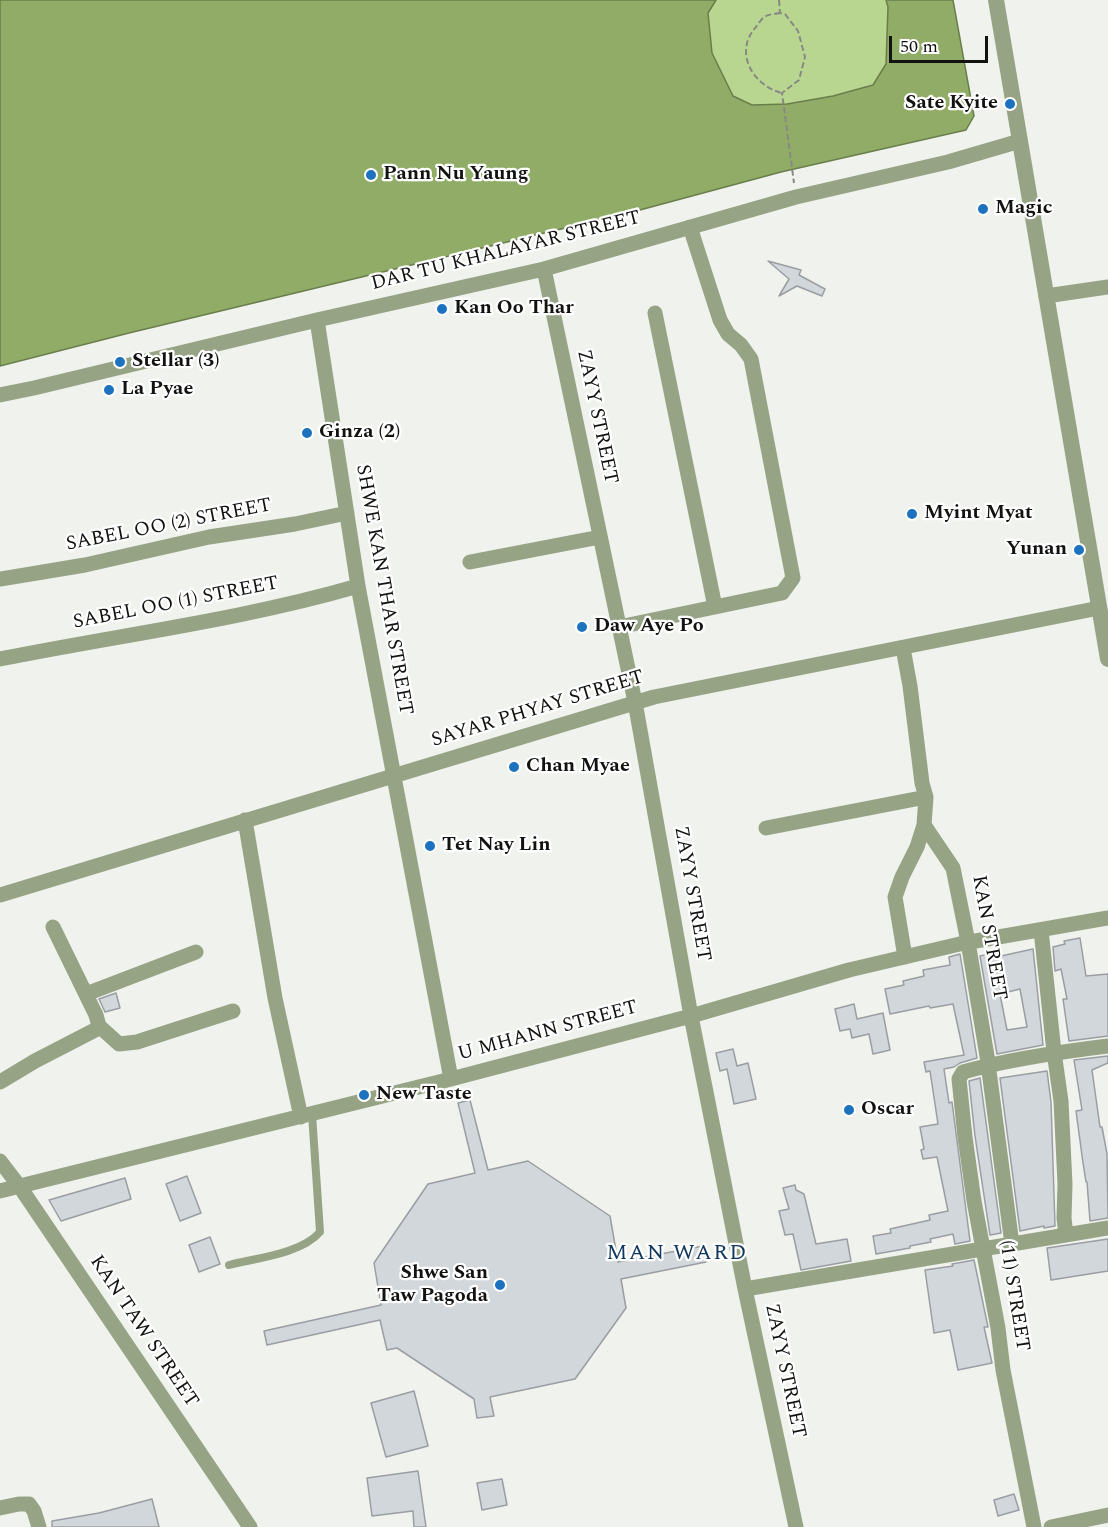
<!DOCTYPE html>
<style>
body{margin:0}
#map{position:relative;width:1108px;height:1527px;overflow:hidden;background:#f0f3ed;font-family:Spectral,serif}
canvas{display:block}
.scale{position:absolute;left:889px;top:36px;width:99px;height:27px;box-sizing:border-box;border:3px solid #121311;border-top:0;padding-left:8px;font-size:18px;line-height:21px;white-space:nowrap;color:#121311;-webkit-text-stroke:4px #fff;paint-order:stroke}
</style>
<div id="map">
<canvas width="1108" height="1527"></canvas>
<div class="scale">50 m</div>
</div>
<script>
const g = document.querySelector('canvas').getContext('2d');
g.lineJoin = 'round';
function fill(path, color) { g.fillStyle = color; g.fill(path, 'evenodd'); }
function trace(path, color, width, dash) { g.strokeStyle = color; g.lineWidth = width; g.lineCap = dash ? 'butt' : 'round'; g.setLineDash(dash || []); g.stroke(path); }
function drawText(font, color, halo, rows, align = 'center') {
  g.font = font + ' Spectral,serif'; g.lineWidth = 4.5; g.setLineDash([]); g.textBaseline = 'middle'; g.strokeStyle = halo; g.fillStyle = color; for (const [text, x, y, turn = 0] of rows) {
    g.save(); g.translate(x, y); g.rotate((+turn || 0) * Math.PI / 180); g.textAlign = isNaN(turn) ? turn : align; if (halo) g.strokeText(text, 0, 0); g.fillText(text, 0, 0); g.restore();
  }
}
fill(new Path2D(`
 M716,0H886L888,7L886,64L873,85L833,96L787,104L752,105L733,96L712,53L708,13Z`), '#b9d690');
const water = new Path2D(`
 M0,0H716L708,13L712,53L733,96L752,105L787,104L833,96L873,85L886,64L888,7L886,0H953L974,116L966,130L781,172L640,210L129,333L0,366Z`);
fill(water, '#90ac66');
trace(water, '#6a7e4c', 1.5);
const building = new Path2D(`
 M768,261L801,270L799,275L825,289L822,296L797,286L779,296L789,279Z
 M1080,938L1086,976L1108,974V1036L1069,1041L1063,999H1067L1061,969L1055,971L1053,947L1065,944L1064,941Z
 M1033,949L1043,1045L997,1054L980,956L1000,952L1001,956ZM1020,989L1027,1027L1007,1030L1000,994Z
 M960,954L977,1058L960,1063L954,1067L944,1069L949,1103L952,1102L970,1241L955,1244L953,1234L930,1239L931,1242L910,1246V1248L876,1254L873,1236L891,1233L890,1229L930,1220L929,1215L948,1211L937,1157L923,1159L921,1150L924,1149L920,1127L938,1124L930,1071L926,1072L924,1062L964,1055L953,1004L930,1008L929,1006L890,1014L885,989L904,985L903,981L924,976L923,970L950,965L949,957Z
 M116,993L120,1008L105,1012L99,999Z
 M854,1004L857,1019L883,1013L890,1050L873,1054L869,1034L852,1038L850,1029L840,1031L835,1009Z
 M733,1049L737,1066L748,1063L756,1099L734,1104L727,1069L720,1071L716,1053Z
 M1108,1056V1063L1092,1070L1100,1127H1102L1107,1154L1108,1218L1090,1221L1087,1182H1086L1083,1163L1076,1111L1082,1110L1074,1060Z
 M1047,1071L1051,1102L1055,1226L1044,1228V1226L1020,1231L1000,1078Z
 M980,1078L1001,1233L990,1235L975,1136L969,1081Z
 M470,1100L488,1170L528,1161L610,1216L618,1262L703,1246L706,1262L621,1279L626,1308L575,1379L490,1397L494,1416L477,1418L474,1399L397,1348L387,1350L380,1320L267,1345L264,1331L381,1305L374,1263L428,1184L475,1173L458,1103Z
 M187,1176L201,1213L180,1221L166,1184Z
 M125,1178L131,1199L61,1221L49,1200Z
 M795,1185L796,1190L804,1194L816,1244L847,1239L851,1261L801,1270L793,1234L785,1235L779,1211L789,1209L783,1188Z
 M210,1237L220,1264L199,1272L189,1245Z
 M1108,1239V1271L1051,1280L1047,1248Z
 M974,1260L988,1327H984L992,1363L958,1370L950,1330L934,1333L925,1270L953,1266L952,1264Z
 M414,1391L428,1446L386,1457L371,1403Z
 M418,1471L426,1527H414L413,1511L372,1516L367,1478Z
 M502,1479L507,1505L482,1510L477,1483Z
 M1014,1494L1019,1510L998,1516L994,1500Z
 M152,1499L159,1527H52V1521L99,1513Z`);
fill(building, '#d2d7dc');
trace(building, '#9a9ea3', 1.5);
trace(new Path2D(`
 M779,0L780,13L785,14L798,31L805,57L799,80L782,93L794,183
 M780,13C776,14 769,14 766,16C762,18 758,24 756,27C733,52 753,86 782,93`), '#878985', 2, [6, 3]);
trace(new Path2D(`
 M229,1265C256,1258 301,1254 320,1232L312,1114`), '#96a385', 8);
trace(new Path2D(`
 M544,269L635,702L691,1016L745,1289L796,1527
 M1046,296L1108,287
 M655,313L715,607
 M317,320L358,586L451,1079
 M0,395L34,388L317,320L544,269L796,197L948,162L1020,141
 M470,562L600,537
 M0,579L85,565L209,537L295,524L347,513
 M619,627L782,593L793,578L751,359L741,345L728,334L720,320L690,227
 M903,648L910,686L922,783L926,797L924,825L953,868L968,942L987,1056L1012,1244
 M0,659C119,635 241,620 358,586
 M245,820L275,998L301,1117
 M766,828L926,797
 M0,895L654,697L1099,608
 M1041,930L1054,1052L1061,1101L1065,1184L1064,1218L1066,1235
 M905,957L895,897L902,877L917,847L924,825
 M86,994L196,952
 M99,1026L119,1044L137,1042L233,1011
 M0,1082L35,1061L95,1030L99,1026L96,1015L53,927
 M0,1161L20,1187L250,1527
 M0,1191L451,1079L691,1016L849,970L964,943L1108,918
 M745,1289L1108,1228
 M0,1508L19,1504H29L34,1511L39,1527
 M1034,1527L1003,1370L998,1328L974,1201L965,1137L959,1079L963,1072C1010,1059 1059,1052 1108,1046
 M1051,1527L1108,1515`), '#96a385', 15);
trace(new Path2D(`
 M996,0L1108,659`), '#96a385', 16);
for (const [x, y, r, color] of [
 [1010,104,6,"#1d72c0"],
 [371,175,6,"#1d72c0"],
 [983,209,6,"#1d72c0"],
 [442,309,6,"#1d72c0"],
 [120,362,6,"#1d72c0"],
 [109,390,6,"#1d72c0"],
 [307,433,6,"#1d72c0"],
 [912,514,6,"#1d72c0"],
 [1079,550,6,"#1d72c0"],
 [582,627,6,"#1d72c0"],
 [514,767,6,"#1d72c0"],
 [430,846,6,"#1d72c0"],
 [364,1095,6,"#1d72c0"],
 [849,1110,6,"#1d72c0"],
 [500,1285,6,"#1d72c0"]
]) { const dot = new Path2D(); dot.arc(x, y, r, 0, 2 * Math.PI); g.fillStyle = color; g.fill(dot); trace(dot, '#fff', 2); }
drawText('bold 20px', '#121311', '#fff', [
 ["Sate Kyite",998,104,"right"],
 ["Pann Nu Yaung",383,175],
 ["Magic",995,209],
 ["Kan Oo Thar",454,309],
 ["Stellar (3)",132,362],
 ["La Pyae",121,390],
 ["Ginza (2)",319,433],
 ["Myint Myat",924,514],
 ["Yunan",1067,550,"right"],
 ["Daw Aye Po",594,627],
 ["Chan Myae",526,767],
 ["Tet Nay Lin",442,846],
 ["New Taste",376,1095],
 ["Oscar",861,1110],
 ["Shwe San",488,1274,"right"],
 ["Taw Pagoda",488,1297,"right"]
], 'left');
drawText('20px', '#121311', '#fff', [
 ["DAR TU KHALAYAR STREET",506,252,-14],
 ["ZAYY STREET",596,417,78],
 ["SABEL OO (2) STREET",169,526,-11],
 ["SHWE KAN THAR STREET",383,590,80],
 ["SABEL OO (1) STREET",176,604,-11],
 ["SAYAR PHYAY STREET",538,710,-17],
 ["ZAYY STREET",691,894,80],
 ["KAN STREET",988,938,80],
 ["U MHANN STREET",548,1032,-15],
 ["(11) STREET",1013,1296,81],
 ["KAN TAW STREET",143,1332,56],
 ["ZAYY STREET",784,1371,78]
]);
g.letterSpacing = '1.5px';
drawText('22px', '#0f365c', '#fff', [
 ["MAN WARD",677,1255]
]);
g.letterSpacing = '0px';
</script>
